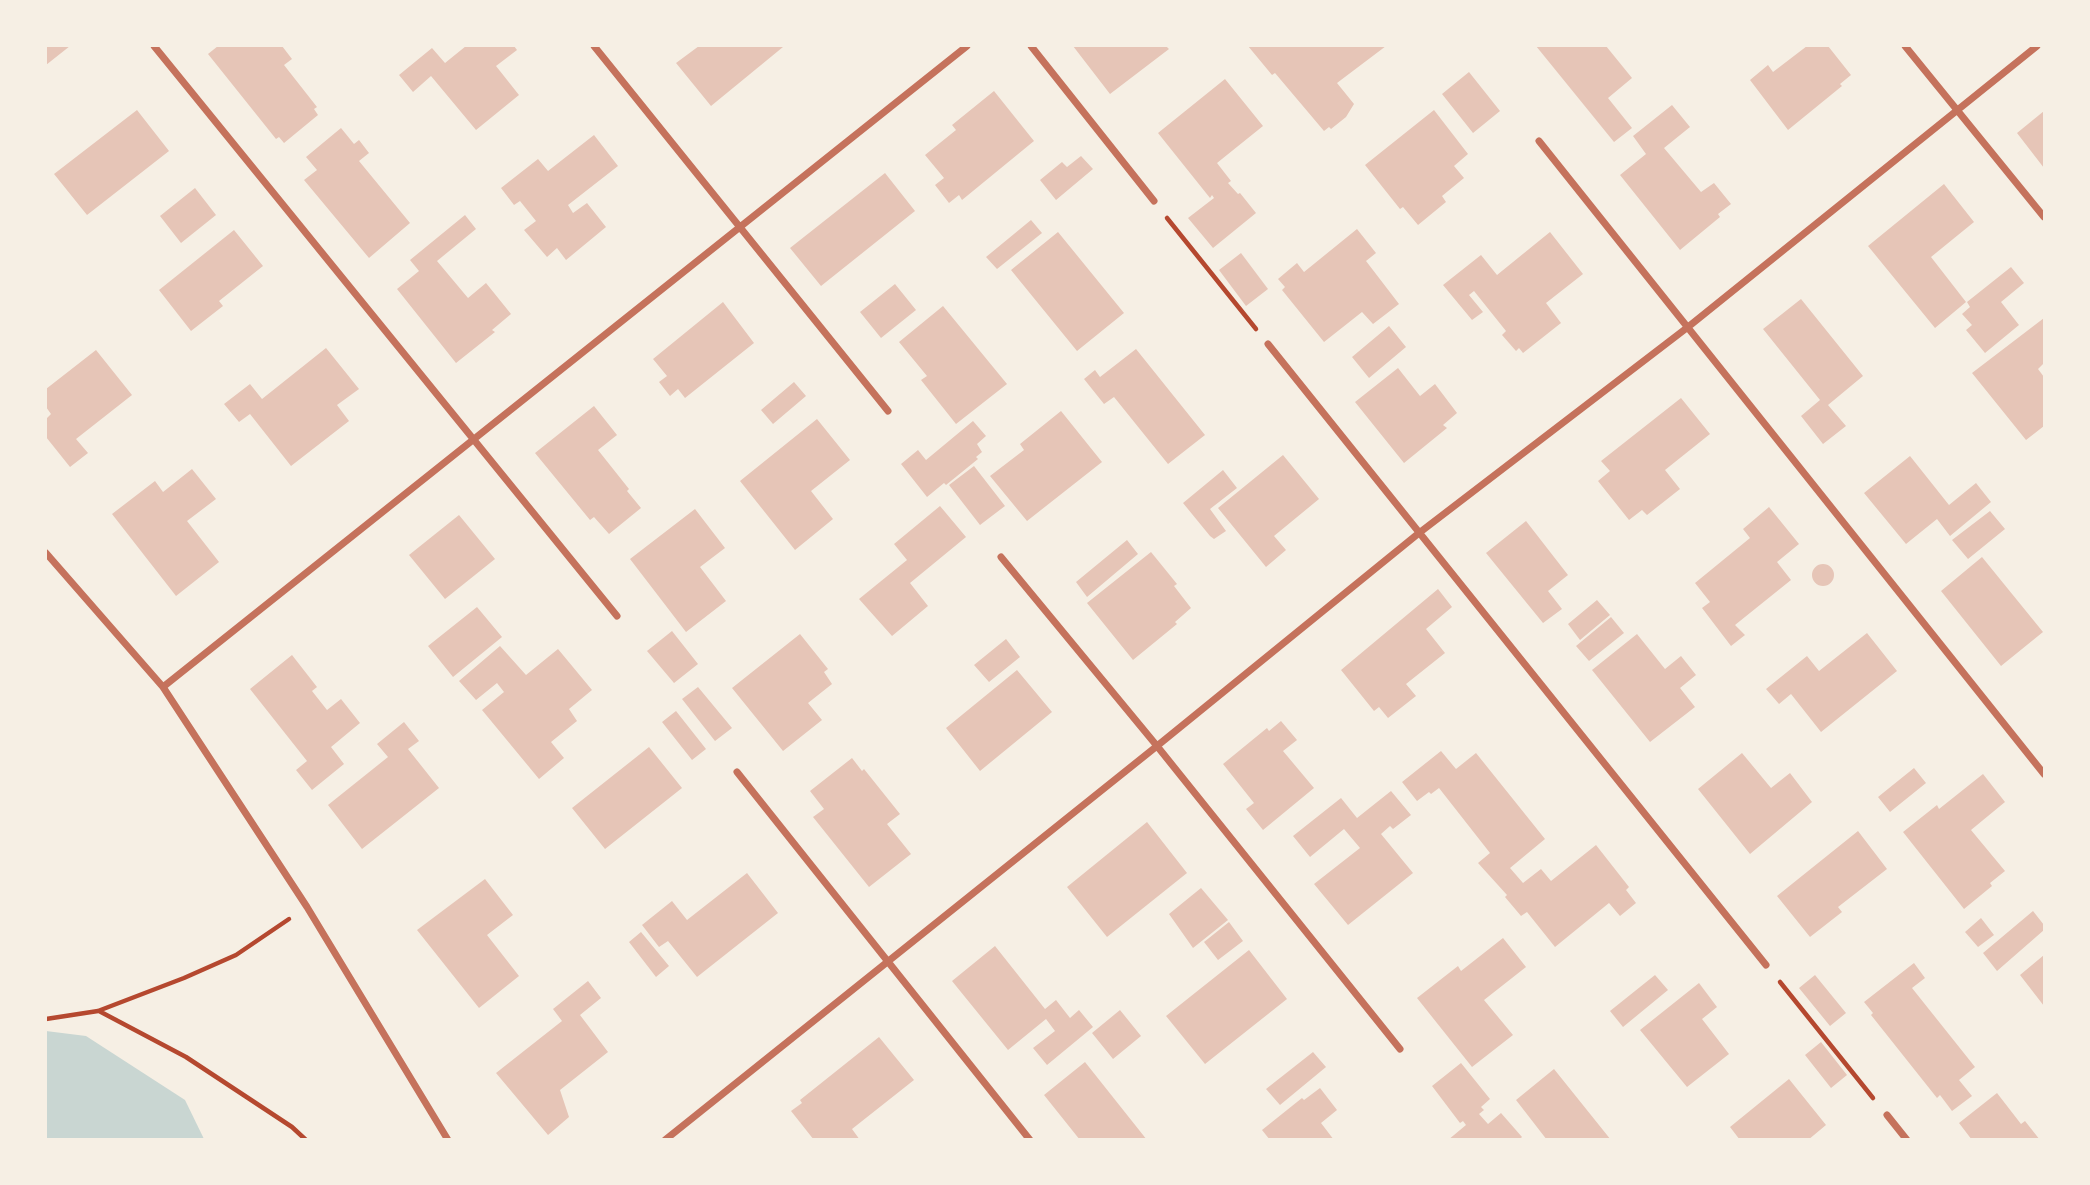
<!DOCTYPE html>
<style>
body{margin:0}
#map{position:relative;width:2090px;height:1185px;overflow:hidden;background:#f6efe4;font-family:Manrope,sans-serif}
canvas{display:block}
.frame{position:absolute;inset:0;border:47px solid #f6efe4;pointer-events:none}
</style>
<div id="map">
<canvas width="2090" height="1185"></canvas>
<div class="frame"></div>
</div>
<script>
const g = document.querySelector('canvas').getContext('2d');
g.lineJoin = 'round';
function fill(path, color) { g.fillStyle = color; g.fill(path, 'evenodd'); }
function trace(path, color, width, dash) { g.strokeStyle = color; g.lineWidth = width; g.lineCap = dash ? 'butt' : 'round'; g.setLineDash(dash || []); g.stroke(path); }
fill(new Path2D(`
 M46,1031L86,1036L185,1100L204,1139H46Z`), '#c9d6d2');
fill(new Path2D(`
 M46,46H70L46,65Z
 M218,46H282L292,59L284,65L317,107L314,109L318,115L284,143L279,137L276,139L208,54Z
 M466,46H514L517,50L496,66L519,95L476,130L431,76L413,92L399,75L432,48L445,63Z
 M699,46H782L783,47L711,106L676,63Z
 M1073,46H1166L1169,49L1110,94Z
 M1248,46H1295L1296,47L1299,46H1386L1337,83L1354,104L1346,117L1331,129L1329,127L1324,131L1275,73L1272,75Z
 M1536,46H1606L1632,78L1608,98L1632,128L1614,142Z
 M1807,46L1810,47L1812,46H1828L1851,75L1840,84L1842,86L1788,130L1750,80L1768,65L1773,72Z
 M1469,72L1500,111L1473,133L1442,94Z
 M1225,79L1263,126L1217,163L1231,181L1228,183L1238,194L1240,193L1256,213L1213,248L1188,218L1214,198L1212,195L1210,198L1158,133Z
 M994,91L1034,141L962,200L959,195L949,203L935,185L944,178L925,155L956,130L952,125Z
 M1672,105L1690,127L1664,148L1701,192L1714,183L1731,204L1718,214L1720,217L1680,250L1620,175L1646,154L1633,136Z
 M137,110L169,151L87,215L54,174Z
 M1434,110L1468,154L1454,166L1464,178L1442,196L1446,202L1418,225L1403,207L1400,209L1365,165Z
 M2044,111V168L2017,133Z
 M341,128L354,144L359,140L369,153L359,161L410,223L369,258L304,180L317,170L306,157Z
 M594,135L618,166L568,205L573,213L587,203L606,227L566,260L557,248L547,257L524,230L536,221L520,201L514,205L501,188L538,159L548,171Z
 M1081,156L1093,169L1056,200L1040,180L1062,162L1067,167Z
 M885,173L915,211L821,286L790,248Z
 M1944,184L1974,222L1931,257L1966,302L1935,328L1868,246Z
 M195,188L216,215L181,243L160,216Z
 M465,215L476,229L437,261L468,298L486,283L511,314L492,330L495,332L456,363L397,289L419,271L410,260Z
 M1031,220L1042,233L997,269L986,257Z
 M1357,229L1376,253L1366,261L1399,304L1373,324L1362,312L1324,342L1282,290L1285,287L1278,279L1297,263L1304,272Z
 M234,230L263,266L219,301L223,306L191,331L159,290Z
 M1058,232L1124,313L1077,351L1011,270Z
 M1550,232L1583,274L1546,303L1561,323L1523,353L1519,348L1516,351L1502,335L1506,331L1474,291L1469,295L1483,312L1472,320L1443,285L1481,255L1497,275Z
 M1241,253L1268,289L1246,306L1219,270Z
 M2011,267L2024,283L2001,302L2019,325L1985,353L1966,330L1972,325L1962,314L1970,307L1967,302Z
 M895,284L916,310L881,338L860,312Z
 M1801,299L1863,376L1828,405L1846,426L1823,444L1801,416L1820,400L1763,329Z
 M723,302L754,343L685,398L678,389L670,396L659,382L667,376L653,359Z
 M943,306L1007,384L956,424L921,380L927,376L899,342Z
 M2044,318V363L2038,369L2044,377V426L2026,440L1972,373Z
 M1389,326L1406,347L1369,378L1352,357Z
 M326,348L359,389L337,405L349,421L291,466L250,414L239,422L224,404L250,384L262,399Z
 M1136,349L1205,435L1168,464L1114,397L1104,404L1084,379L1095,370L1100,377Z
 M96,350L132,395L76,439L88,453L70,467L46,437V419L51,414L46,407V389Z
 M1398,368L1420,396L1435,384L1457,413L1443,425L1447,428L1404,463L1355,402Z
 M794,382L806,396L773,424L761,410Z
 M1681,398L1710,434L1665,470L1680,489L1647,515L1642,510L1629,520L1598,481L1610,471L1601,461Z
 M594,406L617,435L598,450L629,489L627,491L641,508L609,534L594,517L590,520L535,453Z
 M1061,411L1102,462L1027,521L990,476L1024,450L1020,444Z
 M817,419L850,460L811,491L833,519L795,550L740,481Z
 M973,421L986,436L977,444L982,452L976,457L978,459L946,485L944,483L927,497L901,464L918,450L926,460Z
 M1283,455L1319,499L1274,536L1286,550L1266,567L1218,508Z
 M1910,456L1949,505L1976,483L1991,502L1950,536L1937,519L1906,544L1864,493Z
 M974,466L1005,506L980,525L949,485Z
 M192,469L216,499L187,521L219,562L176,596L112,514L155,481L163,492Z
 M1223,470L1237,488L1210,509L1226,531L1214,539L1210,536L1183,503Z
 M940,506L966,537L910,583L928,606L892,636L859,599L907,560L894,544Z
 M1769,507L1799,544L1777,562L1791,580L1735,625L1745,635L1731,646L1702,608L1710,602L1695,583L1750,538L1743,529Z
 M695,509L725,548L700,567L726,601L686,632L630,559Z
 M1990,511L2005,529L1968,559L1952,540Z
 M459,515L495,559L445,599L409,555Z
 M1526,521L1568,575L1548,591L1562,609L1543,623L1486,553Z
 M1127,540L1138,554L1087,597L1076,582Z
 M1151,552L1177,584L1174,586L1191,608L1175,622L1177,624L1133,660L1087,603Z
 M1982,557L2043,632L2001,666L1941,591Z
 M1812 575a11 11 0 1 1 22 0a11 11 0 1 1-22 0Z
 M1438,589L1452,607L1426,629L1445,653L1406,684L1416,696L1388,718L1379,707L1374,711L1341,670Z
 M1597,600L1610,615L1580,640L1568,624Z
 M477,607L502,637L453,677L428,646Z
 M1611,617L1624,633L1589,661L1576,646Z
 M672,631L698,664L674,683L647,651Z
 M1867,633L1897,671L1821,732L1791,694L1779,704L1766,689L1807,656L1819,671Z
 M800,634L828,669L824,672L832,684L808,703L822,720L783,751L732,688Z
 M1637,634L1665,669L1681,656L1696,675L1680,688L1695,707L1650,742L1592,670Z
 M1006,639L1020,657L989,682L974,665Z
 M500,646L526,675L558,649L592,690L569,709L577,721L551,742L564,758L539,779L482,710L504,692L497,683L476,700L459,681Z
 M292,655L317,687L312,691L327,710L341,699L360,723L331,747L344,764L312,790L296,770L307,761L250,689Z
 M1017,670L1052,712L980,771L946,728Z
 M698,687L732,728L715,741L682,699Z
 M676,711L706,749L692,760L662,722Z
 M1281,721L1297,740L1283,751L1314,788L1263,830L1246,809L1254,803L1223,764L1267,728L1269,731Z
 M404,722L419,741L408,749L439,788L362,849L328,805L388,757L377,744Z
 M649,747L682,788L605,849L572,808Z
 M1441,751L1456,769L1476,753L1545,839L1510,868L1523,883L1541,869L1551,881L1596,845L1629,887L1626,890L1636,903L1620,916L1609,903L1555,947L1527,912L1521,916L1505,897L1507,895L1478,863L1490,853L1439,788L1431,794L1429,792L1417,801L1402,782Z
 M1742,753L1771,788L1790,773L1812,802L1750,854L1698,789Z
 M852,758L862,771L864,769L900,814L887,824L911,854L869,887L813,817L824,809L810,791Z
 M1914,768L1926,783L1890,812L1878,797Z
 M1983,774L2005,802L1971,830L2005,871L1990,883L1992,886L1964,909L1903,832L1937,805L1939,809Z
 M1391,791L1411,815L1393,829L1390,826L1381,834L1413,873L1348,925L1314,884L1360,848L1344,829L1310,857L1293,836L1341,798L1357,818Z
 M1147,822L1187,873L1107,937L1067,887Z
 M1858,831L1887,869L1838,907L1842,912L1810,937L1777,896Z
 M747,873L778,913L697,977L668,941L659,947L642,925L672,901L687,920Z
 M485,879L513,915L487,935L519,976L479,1008L417,930Z
 M1201,888L1228,920L1193,948L1169,914Z
 M2033,911L2044,925V930L1997,971L1983,953Z
 M1981,918L1994,935L1978,947L1965,932Z
 M1229,922L1243,941L1218,960L1204,942Z
 M641,932L669,966L656,977L629,942Z
 M1503,938L1526,967L1484,1000L1513,1035L1472,1067L1417,998L1458,966L1461,971Z
 M995,946L1045,1009L1056,1000L1070,1018L1079,1010L1093,1027L1047,1065L1033,1048L1055,1031L1046,1019L1008,1050L952,981Z
 M1249,950L1287,999L1205,1064L1166,1016Z
 M2044,955V1006L2020,975Z
 M1914,963L1925,978L1912,988L1975,1067L1959,1080L1972,1096L1952,1111L1940,1095L1937,1098L1871,1015L1873,1013L1864,1002Z
 M1655,975L1668,990L1623,1027L1610,1011Z
 M1815,975L1846,1013L1830,1026L1799,988Z
 M588,981L601,998L580,1015L608,1052L560,1090L569,1117L548,1135L496,1073L562,1021L553,1009Z
 M1699,983L1717,1007L1702,1019L1729,1054L1687,1087L1640,1030Z
 M1120,1010L1141,1036L1113,1059L1092,1033Z
 M879,1037L914,1080L852,1129L860,1140H814L791,1111L802,1103L800,1100Z
 M1821,1042L1847,1075L1831,1088L1805,1055Z
 M1313,1052L1326,1067L1280,1105L1266,1089Z
 M1085,1062L1147,1140H1080L1044,1095Z
 M1461,1063L1490,1099L1481,1107L1484,1110L1479,1114L1488,1124L1501,1113L1522,1137L1519,1140H1448L1466,1125L1463,1121L1460,1123L1432,1086Z
 M1554,1069L1611,1140H1547L1516,1100Z
 M1789,1079L1826,1125L1808,1140H1740L1730,1127Z
 M1320,1088L1337,1110L1321,1123L1334,1140H1270L1262,1130L1302,1098L1304,1100Z
 M1997,1093L2021,1124L2025,1121L2040,1140H1972L1959,1123Z`), '#e6c5b7');
trace(new Path2D(`
 M1167,218L1256,329
 M1780,982L1873,1098
 M99,1011L186,1057L292,1127L306,1140
 M46,1019L98,1011L184,978L236,955L289,919`), '#b5482f', 4.5);
trace(new Path2D(`
 M154,46L617,616
 M594,46L888,411
 M1031,46L1154,201
 M1905,46L2044,217
 M1539,141L2044,774
 M1268,344L1766,965
 M46,553L163,687L307,907L448,1140
 M1001,557L1157,746L1400,1049
 M163,687L967,46
 M737,772L1030,1140
 M1887,1115L1907,1140
 M665,1140L1157,746L1419,533L1688,327L2037,46`), '#c5725c', 7);
</script>
